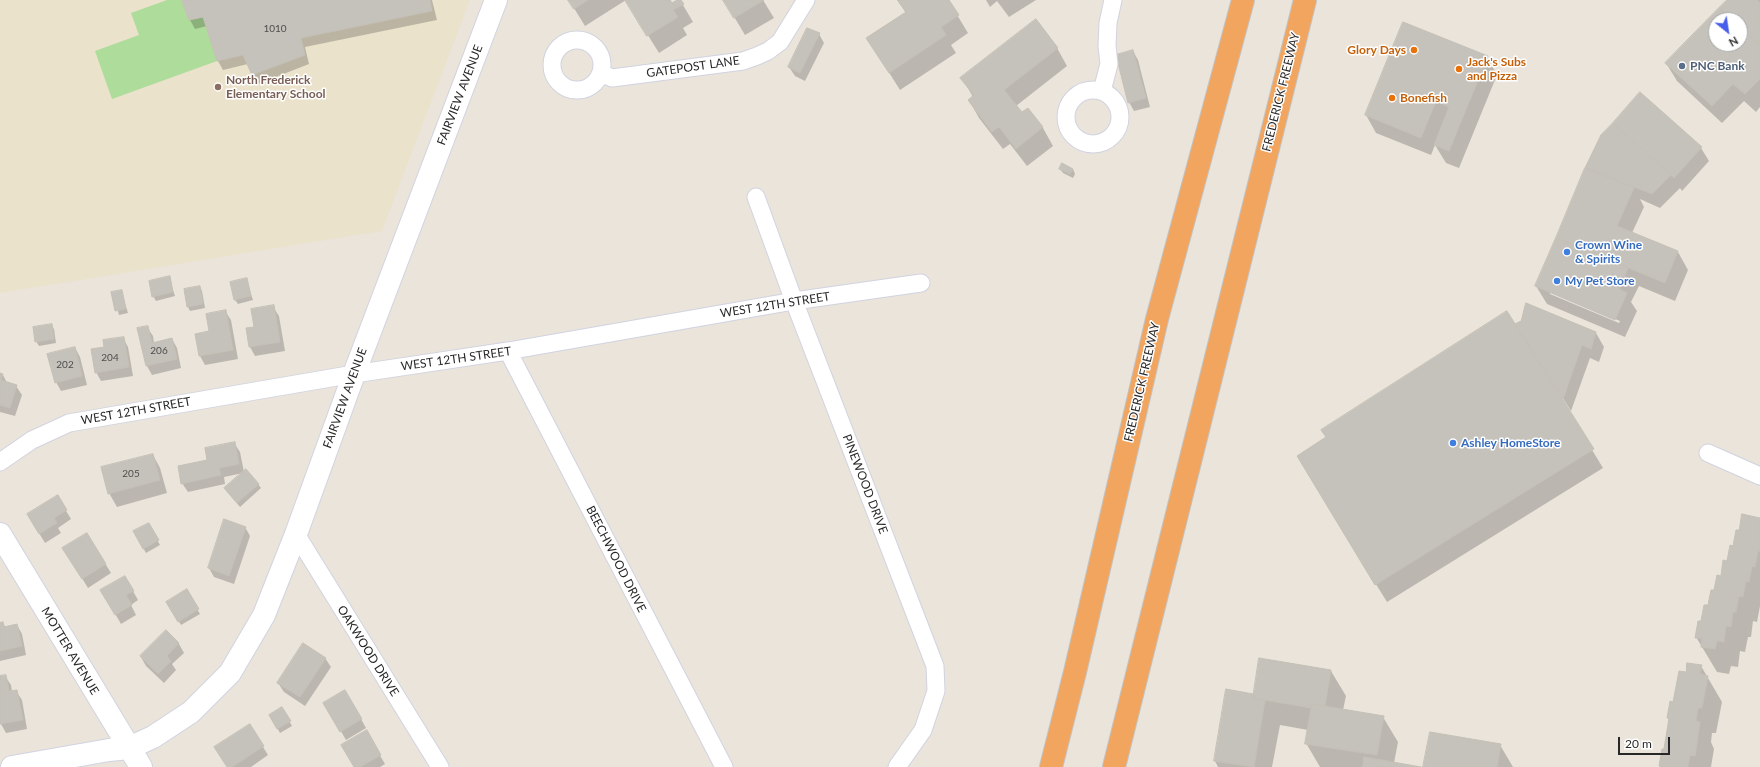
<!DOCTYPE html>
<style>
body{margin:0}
#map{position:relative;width:1760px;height:767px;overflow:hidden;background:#eae4db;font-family:Lato,sans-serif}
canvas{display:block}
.north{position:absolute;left:1708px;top:12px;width:40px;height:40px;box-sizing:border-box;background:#fff;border:1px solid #a9a9a9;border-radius:50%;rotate:150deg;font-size:11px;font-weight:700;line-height:16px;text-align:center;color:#282828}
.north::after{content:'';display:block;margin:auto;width:14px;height:18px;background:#475deb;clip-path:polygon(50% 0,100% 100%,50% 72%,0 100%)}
.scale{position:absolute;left:1618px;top:737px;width:52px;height:18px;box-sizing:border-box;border:2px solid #282828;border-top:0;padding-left:5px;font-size:12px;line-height:14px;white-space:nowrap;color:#282828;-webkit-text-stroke:3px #fff;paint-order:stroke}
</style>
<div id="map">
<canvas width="1760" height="767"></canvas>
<div class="north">N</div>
<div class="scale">20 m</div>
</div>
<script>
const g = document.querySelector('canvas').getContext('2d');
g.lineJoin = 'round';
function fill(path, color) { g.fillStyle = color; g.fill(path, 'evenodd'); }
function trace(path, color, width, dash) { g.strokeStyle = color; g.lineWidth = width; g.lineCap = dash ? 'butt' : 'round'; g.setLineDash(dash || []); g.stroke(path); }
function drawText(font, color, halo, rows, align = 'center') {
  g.font = font + ' Lato,sans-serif'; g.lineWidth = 3; g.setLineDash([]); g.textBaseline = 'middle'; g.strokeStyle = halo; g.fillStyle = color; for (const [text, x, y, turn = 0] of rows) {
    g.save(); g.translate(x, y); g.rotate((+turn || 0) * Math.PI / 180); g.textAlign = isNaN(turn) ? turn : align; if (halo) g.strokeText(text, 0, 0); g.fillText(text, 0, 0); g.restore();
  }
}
fill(new Path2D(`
 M0,0H470L382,231L0,293Z`), '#eae2cb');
fill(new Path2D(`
 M167,0H182L189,20L203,17L217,61L112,99L95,51L139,35L131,13Z`), '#aedc9b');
fill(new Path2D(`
 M183,0H432L437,20L305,47L309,64L258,84L248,64L223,70L218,61L207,26L195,29L190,20Z
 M569,0H669L672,5L680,0L693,22L683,28L687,35L659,53L626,0L585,26Z
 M724,0H763L774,18L745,35Z
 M897,0H948L968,33L951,45L956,53L900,90L868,39L906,13Z
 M986,0H1036L1009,17L997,1L990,7Z
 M1728,0H1760V107L1756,112L1744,101L1722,123L1677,81L1666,63ZM1716,20H1740V44H1716Z
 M819,34L824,43L805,81L795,76L789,67Z
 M1057,48L1067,66L1016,106L1022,114L1028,109L1043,128L1053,146L1027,166L1010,144L1003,149L979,118L969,100L973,97L962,78Z
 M1133,51L1138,60L1150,107L1134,111L1129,102Z
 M1487,57L1497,75L1459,168L1446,163L1435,145L1431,155L1376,133L1366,115Z
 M1701,148L1709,161L1682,191L1680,188L1660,208L1640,199L1644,207L1632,233L1678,252L1688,270L1675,301L1639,286L1631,302L1637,311L1625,337L1547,304L1536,286L1586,168ZM1550,292L1620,321L1619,323L1550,294Z
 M1060,169H1073L1075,174L1073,178L1063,173Z
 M169,278L175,296L156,301L153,296Z
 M246,279L253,300L238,304L235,300Z
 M200,287L202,291L205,308L190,311L188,307Z
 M121,291L128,313L119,315L113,293Z
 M273,307L279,316L285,351L255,356L250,347Z
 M225,311L231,320L238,359L205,365L200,356L196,335L210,332Z
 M51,325L54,329L56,343L39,346L36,341Z
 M147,327L153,336L154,343L172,339L177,348L181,368L152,375L147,366L139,329Z
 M1596,333L1604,347L1599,362L1590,358L1571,411L1550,378L1549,379L1603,468L1387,602L1308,474L1522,336Z
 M123,338L128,347L133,376L101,381L96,372Z
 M75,348L80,357L87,385L61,391L56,382Z
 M0,374L3,375L7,383L16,386L22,395L15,416L0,412Z
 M234,443L240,452L244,472L258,484L261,488L240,507L225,489L243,473L224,477L225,484L188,492L182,483L208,460Z
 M153,455L160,468L167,493L117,507L109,493Z
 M57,496L71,519L58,528L61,533L45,543L33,523Z
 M1760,519V606L1757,622L1753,621L1751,637H1748L1745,652L1740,651L1738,667L1731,666L1729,674L1717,672L1696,637L1739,532Z
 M148,524L160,545L146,553L134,532Z
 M245,527L250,536L234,584L214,577L209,568Z
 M87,534L111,573L88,588L69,557Z
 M125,577L138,600L131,605L136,615L121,624L102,591Z
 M186,590L200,614L181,625L167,602Z
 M3,623L6,628L17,625L22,634L26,655L0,661V624Z
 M166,631L179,644L184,653L172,664L176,670L164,683L146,666L141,657Z
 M325,658L331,667L305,706L284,692L278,683Z
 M1701,666L1722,702L1716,733H1712L1711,742L1714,749L1711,767H1661L1660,765L1665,750L1670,721L1668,718L1674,703L1687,673Z
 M1331,671L1346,696L1343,710L1383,717L1398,742L1394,763L1415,767H1320L1306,743L1308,730L1280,725L1272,767H1218L1215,761L1227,691L1254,695Z
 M5,676L11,685L12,692L16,691L22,700L27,729L6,733L1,724L0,677Z
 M325,704L361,719L366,728L346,740Z
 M282,708L292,726L280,733L270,715Z
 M250,726L268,755L251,767H228Z
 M366,732L385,764L380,767H355Z
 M1500,745L1513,767H1424Z`), '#0003');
const building = new Path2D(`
 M182,0H430L432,11L301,38L305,55L252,75L243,55L217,61L203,17L189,20Z
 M568,0H588L574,9Z
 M625,0H670L672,3L677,0H681L684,4L673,10L678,17L647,36Z
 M723,0H764L734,18Z
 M898,0H949L959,15L941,27L946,35L889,73L866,38L906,12Z
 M1727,0H1757L1760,3V45L1740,27V20H1732L1719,8Z
 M1719,8L1732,20H1716V44H1740V27L1760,45V79L1745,94L1733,84L1712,106L1665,63Z
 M1036,19L1058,48L1004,90L1022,112L1028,108L1043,127L1016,149L999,127L992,132L968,100L974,95L960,78Z
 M1403,22L1488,56L1449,151L1434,145L1449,107L1436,101L1421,138L1365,115Z
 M807,28L820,33L800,73L788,67Z
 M1133,50L1146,98L1128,103L1116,55Z
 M1640,92L1702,147L1674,178L1613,123Z
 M1613,123L1671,175L1652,194L1585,168L1601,135Z
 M1062,163L1073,169L1070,174L1059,169Z
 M1585,168L1634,188L1617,226L1678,251L1665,283L1556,238Z
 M1556,238L1628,268L1619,289L1627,293L1615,320L1535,286Z
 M170,276L173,292L152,297L149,281Z
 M247,278L251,296L234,300L230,282Z
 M200,286L203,304L187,307L184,289Z
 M122,290L126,309L115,311L111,292Z
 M1526,303L1596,332L1591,349L1582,345L1563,399L1515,324L1521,321Z
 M274,305L280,342L249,347L246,328L254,327L251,309Z
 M226,310L233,350L199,356L195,334L209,331L206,314Z
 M1507,311L1594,449L1375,585L1297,456L1326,437L1321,430Z
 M52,324L54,339L35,342L33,327Z
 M148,326L152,343L172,338L177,359L146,366L137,328Z
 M124,337L129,367L95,373L91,349L104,347L103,340Z
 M75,347L82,376L55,383L47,354Z
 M0,373L3,374L1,380L17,385L10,408L0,405Z
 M235,442L239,464L219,468L221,475L181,484L178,466L207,460L205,448Z
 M153,454L160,480L108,494L101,467Z
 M246,469L259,484L237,503L224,488Z
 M58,495L67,510L54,518L57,523L39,534L27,514Z
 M1742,514L1760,518V551H1758L1755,567L1752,566L1749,582L1746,581L1743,597L1739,596L1736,612H1733L1731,627L1726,626L1724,642L1717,641L1715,649L1701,647L1702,638H1695L1698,621H1701L1704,605H1708L1711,590H1714L1717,575L1721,576L1723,560L1727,561L1730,545L1733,546L1736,530H1739Z
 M224,519L246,527L229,576L208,568Z
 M149,523L159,540L143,549L133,531Z
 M87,533L106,564L82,579L62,548Z
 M125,576L134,591L126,595L132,605L115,615L100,590Z
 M187,589L199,609L178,622L166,602Z
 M3,622L4,627L17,624L22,646L0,651V623Z
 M166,630L179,643L167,656L171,661L158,674L140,656Z
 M303,643L326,658L300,697L277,683Z
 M1259,658L1331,670L1325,706L1312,704L1311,708L1253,698Z
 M1687,663L1702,665L1700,674L1708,676L1702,708H1698L1696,721L1700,722L1695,756L1690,755L1688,767H1662L1659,766L1662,749H1664L1669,718H1667L1670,701L1673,702L1679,671L1686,672Z
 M6,675L9,691L17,690L23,720L0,724V676Z
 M1226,689L1253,694V698L1265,700L1254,767L1214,761Z
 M345,690L362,719L340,732L323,703Z
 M1312,704L1384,716L1377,755L1305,744Z
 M282,707L291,721L277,729L269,715Z
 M250,724L264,746L232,767H227L214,747Z
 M367,730L381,755L360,767H354L341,745Z
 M1430,732L1501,744L1497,767H1423Z
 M1364,757L1421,767H1363Z`);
fill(building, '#c5c1bb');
trace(building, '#c5c0b5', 1);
const street = new Path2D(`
 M552 65a25 25 0 1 1 50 0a25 25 0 1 1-50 0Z
 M601,73L612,78L743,61L757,56L768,51L780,42L806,0
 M1066 117a27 27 0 1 1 54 0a27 27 0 1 1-54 0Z
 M1102,91L1109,64L1107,46L1108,23L1113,0
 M756,197L794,301L935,666L936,691L923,730L897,767
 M508,351L724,767
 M1708,453L1760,476
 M0,462L32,440L69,423L354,374L508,351L794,301L921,283
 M296,534L440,767`);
const secondary = new Path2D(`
 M0,534L141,767
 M12,767L109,750L129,748L153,737L191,712L230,673L264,615L296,534L354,374L496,0`);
const highway = new Path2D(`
 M1051,767L1075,672L1157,319L1243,0
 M1114,767L1305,0`);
trace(street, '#d1d3e0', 19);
trace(secondary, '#d1d3e0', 24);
trace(highway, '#c3c3c3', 24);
trace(street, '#fff', 17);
trace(secondary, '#fff', 22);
trace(highway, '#f1a55f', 22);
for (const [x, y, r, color] of [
 [1414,50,4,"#e8710a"],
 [1682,66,4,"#5c6f8a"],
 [1459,69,4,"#e8710a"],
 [218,87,4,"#8d6e63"],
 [1392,98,4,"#e8710a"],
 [1567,252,4,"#3f7fe0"],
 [1557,281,4,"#3f7fe0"],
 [1453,443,4,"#3f7fe0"]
]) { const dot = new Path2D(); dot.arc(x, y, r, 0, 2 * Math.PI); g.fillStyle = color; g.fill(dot); trace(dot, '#fff', 1.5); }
drawText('10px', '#4f4e4d', null, [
 ["1010",275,29],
 ["206",159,351],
 ["204",110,358],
 ["202",65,365],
 ["205",131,474]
]);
drawText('bold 12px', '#c56008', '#fff', [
 ["Glory Days",1406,50,"right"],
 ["Jack's Subs",1467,62],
 ["and Pizza",1467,76],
 ["Bonefish",1400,98]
], 'left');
drawText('bold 12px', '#4e5e75', '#fff', [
 ["PNC Bank",1690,66]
], 'left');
drawText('12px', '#282828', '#fff', [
 ["GATEPOST LANE",693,67,-8],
 ["FREDERICK FREEWAY",1281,92,-76],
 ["FAIRVIEW AVENUE",460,95,-69],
 ["WEST 12TH STREET",775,305,-9],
 ["WEST 12TH STREET",456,359,-8],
 ["FREDERICK FREEWAY",1142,382,-77],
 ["FAIRVIEW AVENUE",345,398,-70],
 ["WEST 12TH STREET",136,411,-10],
 ["PINEWOOD DRIVE",865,484,69],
 ["BEECHWOOD DRIVE",616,559,63],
 ["MOTTER AVENUE",70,651,59],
 ["OAKWOOD DRIVE",368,651,58]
]);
drawText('bold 12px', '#785e54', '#fff', [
 ["North Frederick",226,80],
 ["Elementary School",226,94]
], 'left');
drawText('bold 12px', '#366cbe', '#fff', [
 ["Crown Wine",1575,245],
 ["& Spirits",1575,259],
 ["My Pet Store",1565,281],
 ["Ashley HomeStore",1461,443]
], 'left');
</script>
